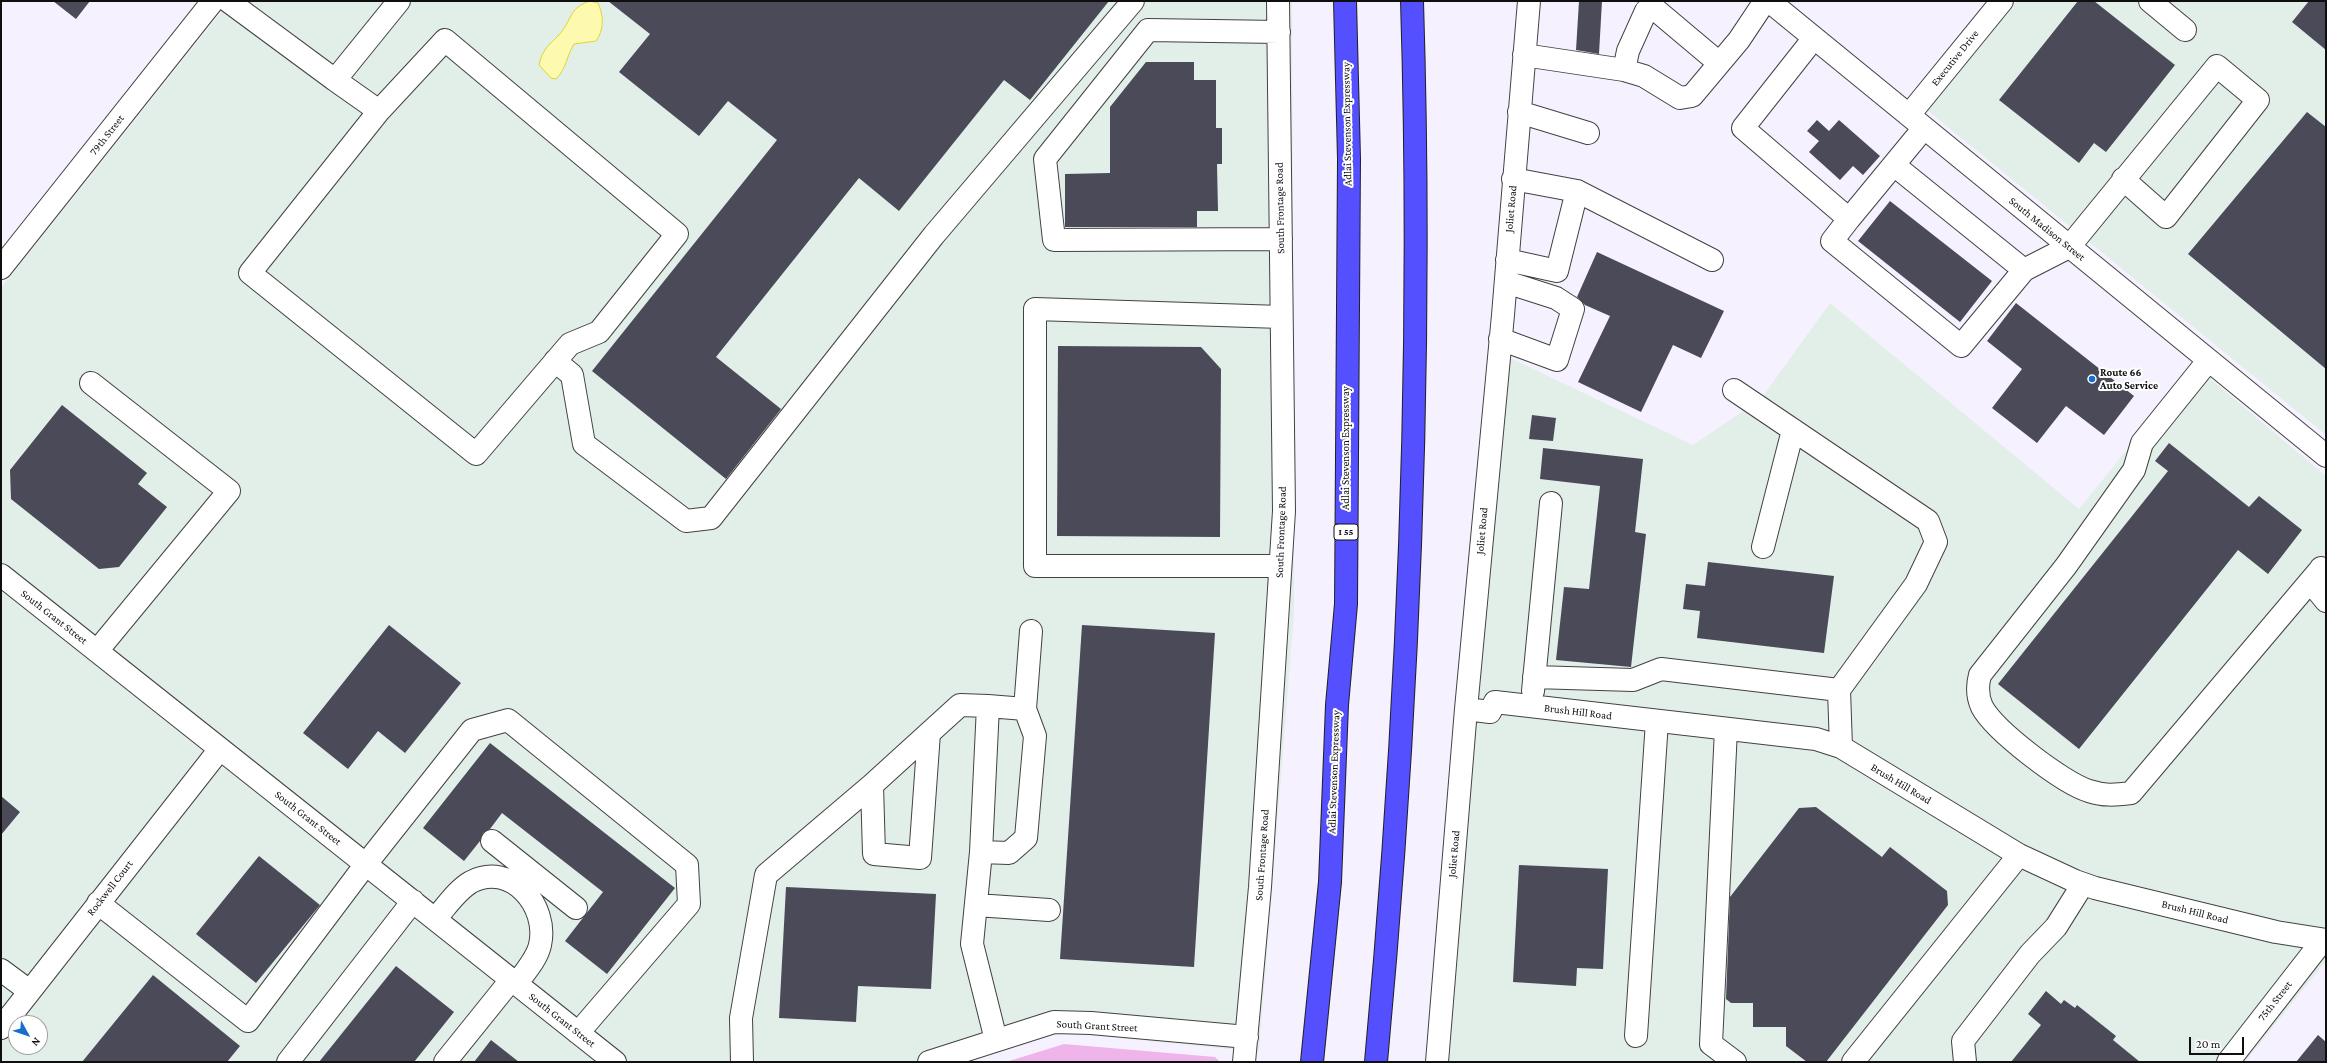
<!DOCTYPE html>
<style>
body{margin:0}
#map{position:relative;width:2327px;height:1063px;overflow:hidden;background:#f6f1ff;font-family:"Crimson Pro",serif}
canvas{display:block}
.frame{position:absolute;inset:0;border:2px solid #0f0f0f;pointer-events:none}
.north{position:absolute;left:8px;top:1015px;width:40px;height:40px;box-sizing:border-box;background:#fff;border:1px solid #9f9f9f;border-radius:50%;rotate:130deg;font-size:11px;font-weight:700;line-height:16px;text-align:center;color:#0f0f0f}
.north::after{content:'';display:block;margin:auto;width:14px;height:18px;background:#166ecf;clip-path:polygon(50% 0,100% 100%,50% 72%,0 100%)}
.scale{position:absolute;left:2189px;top:1037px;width:55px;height:18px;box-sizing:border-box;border:2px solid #0f0f0f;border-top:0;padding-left:5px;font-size:12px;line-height:14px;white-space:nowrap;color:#0f0f0f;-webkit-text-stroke:3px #fff;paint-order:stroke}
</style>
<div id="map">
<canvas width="2327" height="1063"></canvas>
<div class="frame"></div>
<div class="north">N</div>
<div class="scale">20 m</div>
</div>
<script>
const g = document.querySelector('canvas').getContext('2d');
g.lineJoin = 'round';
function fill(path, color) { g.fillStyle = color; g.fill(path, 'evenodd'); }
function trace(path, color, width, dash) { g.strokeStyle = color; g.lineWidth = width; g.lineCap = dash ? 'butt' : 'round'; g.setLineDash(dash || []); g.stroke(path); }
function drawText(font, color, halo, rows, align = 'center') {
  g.font = font + ' "Crimson Pro",serif'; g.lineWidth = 4; g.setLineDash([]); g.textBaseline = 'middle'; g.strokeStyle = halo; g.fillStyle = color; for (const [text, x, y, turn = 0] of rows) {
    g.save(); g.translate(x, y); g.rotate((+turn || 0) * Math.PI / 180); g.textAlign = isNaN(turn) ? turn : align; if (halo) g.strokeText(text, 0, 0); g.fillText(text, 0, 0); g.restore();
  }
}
fill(new Path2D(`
 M230,1H1292L1294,613L1259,1052L1049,1031L955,1062H1V288ZM16,1023H40V1047H16Z
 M2017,1H2326V435L1927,110Z
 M1830,303L2079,509L2195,366L2326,476V961L2245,1062H1444L1510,358L1693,445L1761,399Z`), '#e2eee8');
fill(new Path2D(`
 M1064,1044L1215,1057L1220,1062H1006Z`), '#efb5eb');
const water = new Path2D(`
 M590,1L598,3C604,16 604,30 596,41L574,44C566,57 567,68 556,79L551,78L539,65C544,43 554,44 565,27C573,13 573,7 590,1Z`);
fill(water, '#fdf9af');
trace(water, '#dcd72e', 1);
fill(new Path2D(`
 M53,1H90L76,19Z
 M608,1H1109L1030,100L1004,80L899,211L859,178L716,357L781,409L726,479L592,371L777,140L728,101L699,136L619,72L650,34Z
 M1579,1H1602L1599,54L1576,50Z
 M2078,1H2094L2175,65L2106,152L2094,143L2079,163L1999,100Z
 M2309,1H2326V50L2292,22Z
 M1146,62H1194V80H1216V128H1222V164H1217L1218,211H1197V227H1065V174L1110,173V107Z
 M2307,112L2326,127V369L2188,254Z
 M1817,120L1829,131L1839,120L1880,156L1863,175L1853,166L1840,180L1809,152L1819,141L1807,131Z
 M1890,201L1992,281L1960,322L1858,241Z
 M1597,252L1724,311L1701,358L1673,345L1641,412L1578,382L1610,316L1585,305L1577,297Z
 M2016,303L2134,396L2104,435L2066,406L2037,443L1992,408L2022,369L1987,341Z
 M1058,346L1201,347L1221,369L1220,537L1057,536Z
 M62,405L147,473L138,484L167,507L119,567L99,569L11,499L10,470Z
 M1532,415L1556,418L1553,441L1529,439Z
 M2169,443L2249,507L2259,496L2302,530L2268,574L2238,550L2079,749L1998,684L2168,471L2155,461Z
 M1543,448L1643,459L1635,532L1646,534L1631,667L1556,660L1564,587L1589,589L1600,486L1540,479Z
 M1708,562L1834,576L1824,653L1697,638L1700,611L1683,609L1686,584L1705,586Z
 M389,625L461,683L405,753L378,731L348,769L303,733Z
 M1082,625L1215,633L1194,967L1060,959Z
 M490,743L675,888L607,974L565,941L603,892L502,813L490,829L483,833L480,841L464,861L423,828Z
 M1,796L20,812L1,835Z
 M1816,807L1882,857L1890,847L1947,891L1948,905L1826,1062H1807L1786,1046V1027H1753V1003H1731L1726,999L1730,897L1799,808Z
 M259,856L320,905L256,983L196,934Z
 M1519,865L1608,869L1603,969L1577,968L1576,986L1513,982Z
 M786,887L936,894L931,989L858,986L856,1022L779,1018Z
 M396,966L454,1012L414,1062H319Z
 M153,975L240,1046L227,1062H82Z
 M2046,991L2061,1004L2064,1000L2075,1008L2077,1005L2116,1036L2113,1040L2140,1062H2011L2041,1025L2028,1014Z
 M2318,1035L2326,1042V1062H2296Z
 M491,1040L519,1062H474Z`), '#4a4a59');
const minor = new Path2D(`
 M228,1L335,80L399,1
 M1769,1L2326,456
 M2150,1L2185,30
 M1279,32L1148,30L1045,159L1054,240L1281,239
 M1814,38L1743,128L1849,219L1924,128
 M1524,55L1624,70L1644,76L1680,98L1692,96L1739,40L1765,1
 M1624,70L1628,51L1646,11L1656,10L1719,63
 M335,80L379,111L250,273L476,454L570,344L599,332L677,234L445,40L379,111
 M1519,112L1588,133
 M1909,115L2002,1
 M1513,179L1577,191L1712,260
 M1849,219L1832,241L1961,346L2024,270L1894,165
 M1507,260L1557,271L1577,191
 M1,268L213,1
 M2024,270L2069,247L2217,66L2258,100L2166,217L2123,179
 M1500,339L1557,360L1573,309L1556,298L1506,282
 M555,361L572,375L584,444L686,521L711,518L934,235L1133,1
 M2208,361L2142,443L2134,470L2066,566L1980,675C1977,686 1977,696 1982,707C1995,731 2063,783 2089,791C2104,796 2115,795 2131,793L2318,572
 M91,383L229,491L97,651
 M1734,390L1928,521L1936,542L1916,584L1839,690
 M1763,547L1793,430
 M1280,566H1035V309L1281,317
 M2321,568L2313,585L2326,601
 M1,575L615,1062
 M1534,677L1633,680L1661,669L1839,690L1841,747
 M1533,691L1551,503
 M1025,709L1031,631
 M1466,709L1490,712L1495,702L1816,739L1841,747L2019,855L2075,881L2095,888L2276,932L2326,940
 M1726,729L1711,1044L1735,1062
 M872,785L874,854L920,858L929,733
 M492,841L576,908
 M981,852L1009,853L1026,838L1035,736L1025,709L988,706
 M98,903L248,1021L366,864L472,730L508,720L687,865L689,904L578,1033
 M976,905L1049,910
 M435,919C446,907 457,890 471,882C511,861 549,906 540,945C537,959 525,972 517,983
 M1,970L28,990
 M1,1028L220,749
 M1636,1036L1657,721
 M288,1062L413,901
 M445,1062L511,980
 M742,1062L741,1018L766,875L872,785L960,705L988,706L981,852L972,944L996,1040
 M929,1062L1054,1022L1091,1023L1247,1037
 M1244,1062L1260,887L1284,511L1278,1
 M1437,1062L1466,709L1503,315L1529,1
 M1853,1062L2019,855
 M1965,1062L1963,1041L2030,954L2056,927L2083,884
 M2228,1062L2323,940`);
const highway = new Path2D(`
 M1312,1062L1330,882L1337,705L1346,604L1349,159L1345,1
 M1376,1062C1409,710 1423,355 1412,1`);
trace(minor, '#424242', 24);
trace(highway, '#202020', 24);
trace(minor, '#fff', 22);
trace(highway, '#544fff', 22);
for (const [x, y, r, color] of [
 [2092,379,4,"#166ecf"]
]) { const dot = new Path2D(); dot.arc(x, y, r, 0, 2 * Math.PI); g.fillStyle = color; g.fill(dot); trace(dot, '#fff', 1.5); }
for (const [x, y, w] of [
 [1346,532,24]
]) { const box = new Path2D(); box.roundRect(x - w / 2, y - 8, w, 16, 3); g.fillStyle = '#fff'; g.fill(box); trace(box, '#0f0f0f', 1); }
drawText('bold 10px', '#0f0f0f', null, [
 ["I 55",1346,532]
]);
drawText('11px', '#0f0f0f', '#fff', [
 ["Executive Drive",1955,58,-51],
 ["Adlai Stevenson Expressway",1347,124,-91],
 ["79th Street",107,135,-52],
 ["South Frontage Road",1280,208,-91],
 ["Joliet Road",1511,209,-85],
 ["South Madison Street",2047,229,39],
 ["Adlai Stevenson Expressway",1346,448,-90],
 ["Joliet Road",1482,531,-85],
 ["South Frontage Road",1281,532,-88],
 ["South Grant Street",54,617,38],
 ["Brush Hill Road",1578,712,7],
 ["Adlai Stevenson Expressway",1334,772,-88],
 ["Brush Hill Road",1901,784,31],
 ["South Grant Street",308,818,38],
 ["Joliet Road",1454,854,-85],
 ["South Frontage Road",1262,855,-86],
 ["Rockwell Court",110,888,-52],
 ["Brush Hill Road",2195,912,14],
 ["75th Street",2275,1001,-52],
 ["South Grant Street",562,1020,38],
 ["South Grant Street",1097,1026,3]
]);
drawText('bold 11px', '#0f0f0f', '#fff', [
 ["Route 66",2100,373],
 ["Auto Service",2100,386]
], 'left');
</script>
